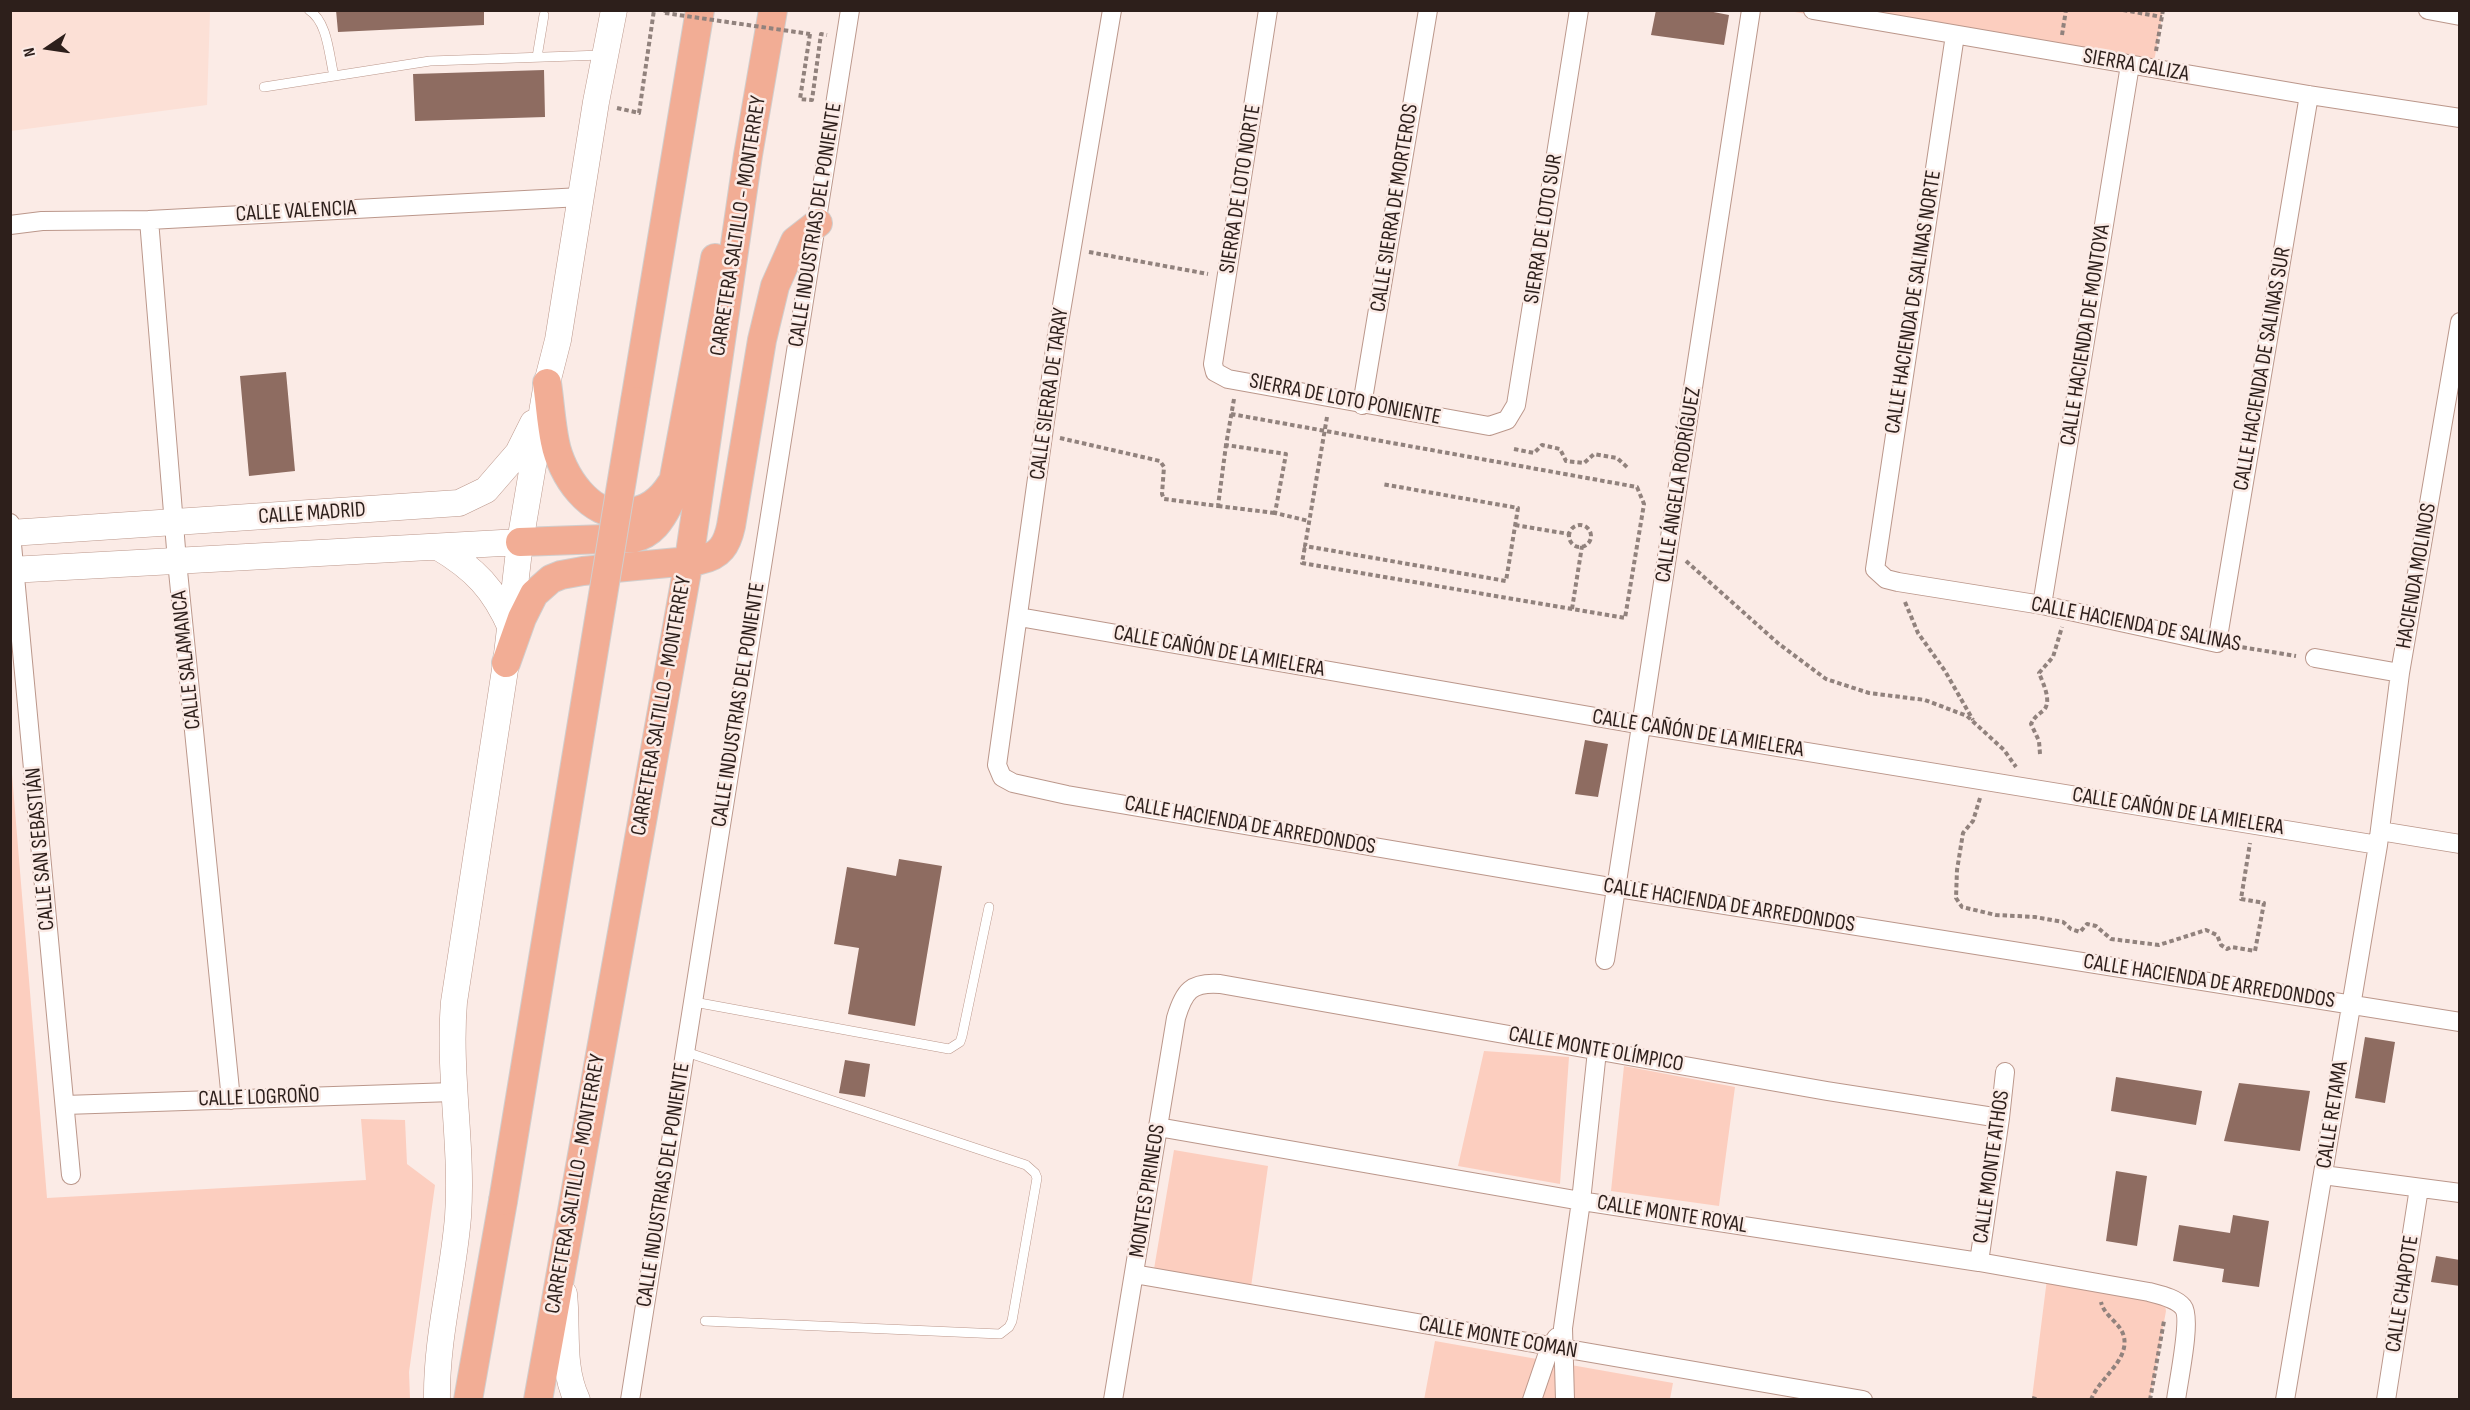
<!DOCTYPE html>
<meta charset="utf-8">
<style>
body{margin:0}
#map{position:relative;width:2470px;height:1410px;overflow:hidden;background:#fbebe6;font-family:"Sofia Sans Condensed",sans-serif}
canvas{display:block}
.frame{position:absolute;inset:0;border:12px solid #2d1f1b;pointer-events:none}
.north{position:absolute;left:18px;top:18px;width:60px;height:60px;-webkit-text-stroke:4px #fbebe6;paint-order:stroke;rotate:257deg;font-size:16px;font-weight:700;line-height:24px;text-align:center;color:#2d1f1b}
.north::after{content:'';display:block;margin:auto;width:21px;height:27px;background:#2d1f1b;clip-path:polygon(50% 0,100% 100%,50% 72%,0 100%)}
</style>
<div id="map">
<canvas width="2470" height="1410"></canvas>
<div class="frame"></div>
<div class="north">N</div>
</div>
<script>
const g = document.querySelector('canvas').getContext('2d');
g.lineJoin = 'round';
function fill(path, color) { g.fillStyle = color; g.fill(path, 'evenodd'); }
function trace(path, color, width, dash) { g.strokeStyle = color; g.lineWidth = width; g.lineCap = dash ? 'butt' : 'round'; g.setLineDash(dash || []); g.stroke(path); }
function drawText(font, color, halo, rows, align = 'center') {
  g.font = font + ' "Sofia Sans Condensed",sans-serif'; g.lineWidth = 5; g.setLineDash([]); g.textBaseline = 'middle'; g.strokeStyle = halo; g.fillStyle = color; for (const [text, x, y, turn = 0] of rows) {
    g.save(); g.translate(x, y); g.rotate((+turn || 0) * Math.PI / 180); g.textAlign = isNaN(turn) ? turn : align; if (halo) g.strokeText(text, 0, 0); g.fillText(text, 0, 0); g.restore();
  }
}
fill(new Path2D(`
 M10,11H210L207,105L11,131Z`), '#fce0d6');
fill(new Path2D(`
 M1789,11H2163L2152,73Z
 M10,750L47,1198L366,1180L361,1119L405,1120L407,1164L435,1185L409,1372L410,1399H11Z
 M1484,1051L1569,1057L1560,1184L1458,1166Z
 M1624,1066L1735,1087L1719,1206L1611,1191Z
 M1174,1150L1268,1166L1251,1287L1154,1269Z
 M2047,1279L2158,1298L2165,1305L2166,1311L2150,1399L2032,1398Z
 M1435,1341L1673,1383L1670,1399L1424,1400Z`), '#fccebf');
fill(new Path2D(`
 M336,10H484V25L338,32Z
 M1656,10H1703L1729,15L1724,45L1651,35Z
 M544,70L545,117L415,121L413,74Z
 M286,372L295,471L249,476L240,376Z
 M1585,740L1608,744L1598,797L1575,794Z
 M899,859L942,866L915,1026L848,1014L859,948L834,944L847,867L896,876Z
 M2365,1037L2395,1042L2385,1103L2355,1098Z
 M845,1060L870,1064L865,1097L839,1093Z
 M2116,1077L2202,1091L2196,1125L2111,1111Z
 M2239,1083L2310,1091L2300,1151L2224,1141Z
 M2116,1171L2147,1176L2137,1246L2106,1241Z
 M2233,1215L2269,1221L2259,1287L2222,1282L2224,1269L2173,1261L2179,1225L2230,1233Z
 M2436,1256L2460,1260V1286L2431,1282Z`), '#8e6c61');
const lane = new Path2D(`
 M309,10C328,22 329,56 334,76
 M537,57L544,15
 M264,87L430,61L602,55
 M694,1002L949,1049L960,1042L962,1036L989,907
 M686,1052L1026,1165L1035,1173L1037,1178L1012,1321L1009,1327L1000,1334L705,1321`);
const street = new Path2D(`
 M1112,10L1057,335L997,765L1002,777L1013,783L1067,795L1617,888L2460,1022
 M1268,10L1213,364L1215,372L1228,379L1489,426L1507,420L1516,405L1579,10
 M1813,10L2309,95L2460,118
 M2428,10L2460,16
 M1955,35L1875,569L1886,579L1898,582L2042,605L2217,643L2309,95
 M149,220L177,561L231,1100
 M10,225L42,221L149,220L581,197
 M1362,405L1428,10
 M10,523L71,1175
 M2042,605L2130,65
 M1019,617L1642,725L2378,845
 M2315,658L2400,673
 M2380,831L2460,844
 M1605,960L1751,10
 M65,1105L453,1092
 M1158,1127L1581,1201L1979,1262L2149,1292C2160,1295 2176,1298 2183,1307C2192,1318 2178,1383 2176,1400
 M2323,1175L2460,1193
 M1979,1262L2000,1118L2005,1072
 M1134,1274L1863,1400
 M630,1400L850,10
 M1113,1400L1176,1018C1184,991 1191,982 1220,984L1827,1091L2000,1118
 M1532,1400L1550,1347L1557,1337
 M1565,1400L1563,1328L1581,1201L1597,1051
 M2285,1400L2378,845L2400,673L2460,322
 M2386,1400L2419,1188`);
const secondary = new Path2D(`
 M10,533L459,503L486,490L518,453L533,423
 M438,547C475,569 494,589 511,628
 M10,570L520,542
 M564,1294C568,1329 561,1366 577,1400
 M437,1400C436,1338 453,1278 458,1217C463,1146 448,1074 454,1002L506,663L520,542L547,383L558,340L596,102L614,10`);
const primary = new Path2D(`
 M547,383C550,403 551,423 555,442C561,474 590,519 627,513C648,510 660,501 671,484
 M635,401L700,10
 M520,542L634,538C652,534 661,520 669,504L715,258
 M506,663L522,618L534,594L551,579L561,575L583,571L700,560C720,556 727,545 731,526L762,340L775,286L795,241L818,223
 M468,1400L503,1201
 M538,1400L689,560L748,155L773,10`);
trace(lane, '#bb978b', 10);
trace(street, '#bb978b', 20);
trace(secondary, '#bb978b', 27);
trace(primary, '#d1cecd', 30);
trace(new Path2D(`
 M2123,10L2162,17
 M665,13L666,10
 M810,34L800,99L812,100L821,34L827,35
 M2062,35L2066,10
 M2156,51L2163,10
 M617,108L639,113L654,10
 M1089,252L1208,274
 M1234,399L1226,445L1286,454L1275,513L1309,521
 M1231,414L1637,487L1644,504L1625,618L1302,563L1305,546
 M1327,417L1305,546L1506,581L1518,508L1382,484
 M1060,438L1160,461L1164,467L1162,494L1164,499L1218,506L1226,445
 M1514,449L1534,453L1542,445L1560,449L1566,461L1584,463L1594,454L1617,458L1629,469
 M1218,506L1275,513
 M1515,525L1569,534
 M1569 536a11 11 0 1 1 22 0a11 11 0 1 1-22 0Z
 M1686,561L1779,644L1826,679L1869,693L1925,700L1967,716L2004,750L2016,767
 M1905,602L1918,633L1945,671L1973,720
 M1572,609L1582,546
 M2235,646L2296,656
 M2040,754L2039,741L2031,724C2035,716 2038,715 2044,710C2052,701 2043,683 2039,673L2053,657L2062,627
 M1980,798L1973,821L1963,833L1957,870L1956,898L1962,907L1996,915L2035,917L2063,922L2071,929L2080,932L2087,924L2096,926L2111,939L2159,945L2206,930L2217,935L2221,945L2227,949L2231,947L2255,951L2264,903L2241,899L2250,843
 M2032,1398L2040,1400
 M2091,1400C2099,1378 2129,1361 2124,1337C2121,1323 2104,1316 2101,1302
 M2150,1400L2164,1321`), '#91827d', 4, [4.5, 3]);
trace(lane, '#fff', 9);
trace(street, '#fff', 18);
trace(secondary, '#fff', 26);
trace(primary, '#f2ad95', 28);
const primaryBridge = new Path2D(`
 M503,1201L635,401`);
trace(primaryBridge, '#d1cecd', 30, []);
trace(new Path2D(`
 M665,13L810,34`), '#91827d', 4, [4.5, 3]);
trace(primaryBridge, '#f2ad95', 28);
drawText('22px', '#2d1f1b', '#fbebe6', [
 ["SIERRA CALIZA",2136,66,10],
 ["SIERRA DE LOTO NORTE",1241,189,-81],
 ["CALLE SIERRA DE MORTEROS",1395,208,-81],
 ["CALLE VALENCIA",296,212,-3],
 ["CALLE INDUSTRIAS DEL PONIENTE",816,225,-81],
 ["CARRETERA SALTILLO - MONTERREY",739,226,-81],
 ["SIERRA DE LOTO SUR",1544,229,-81],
 ["CALLE HACIENDA DE SALINAS NORTE",1914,302,-81],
 ["CALLE HACIENDA DE MONTOYA",2086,335,-81],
 ["CALLE HACIENDA DE SALINAS SUR",2263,369,-80],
 ["CALLE SIERRA DE TARAY",1050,394,-82],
 ["SIERRA DE LOTO PONIENTE",1345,400,11],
 ["CALLE ÁNGELA RODRÍGUEZ",1679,485,-81],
 ["CALLE MADRID",312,514,-4],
 ["HACIENDA MOLINOS",2417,576,-80],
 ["CALLE HACIENDA DE SALINAS",2136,625,11],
 ["CALLE CAÑÓN DE LA MIELERA",1219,652,10],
 ["CALLE SALAMANCA",187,660,-96],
 ["CALLE INDUSTRIAS DEL PONIENTE",739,705,-81],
 ["CARRETERA SALTILLO - MONTERREY",662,706,-80],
 ["CALLE CAÑÓN DE LA MIELERA",1698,734,9],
 ["CALLE CAÑÓN DE LA MIELERA",2178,812,9],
 ["CALLE HACIENDA DE ARREDONDOS",1250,826,10],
 ["CALLE SAN SEBASTIÁN",41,849,-95],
 ["CALLE HACIENDA DE ARREDONDOS",1729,906,9],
 ["CALLE HACIENDA DE ARREDONDOS",2209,982,9],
 ["CALLE MONTE OLÍMPICO",1596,1050,10],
 ["CALLE LOGROÑO",259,1098,-2],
 ["CALLE RETAMA",2333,1115,-81],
 ["CALLE MONTE ATHOS",1992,1167,-82],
 ["CARRETERA SALTILLO - MONTERREY",576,1184,-80],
 ["CALLE INDUSTRIAS DEL PONIENTE",664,1185,-81],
 ["MONTES PIRINEOS",1148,1191,-81],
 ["CALLE MONTE ROYAL",1672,1215,9],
 ["CALLE CHAPOTE",2403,1294,-81],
 ["CALLE MONTE COMAN",1498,1338,10]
]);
</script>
